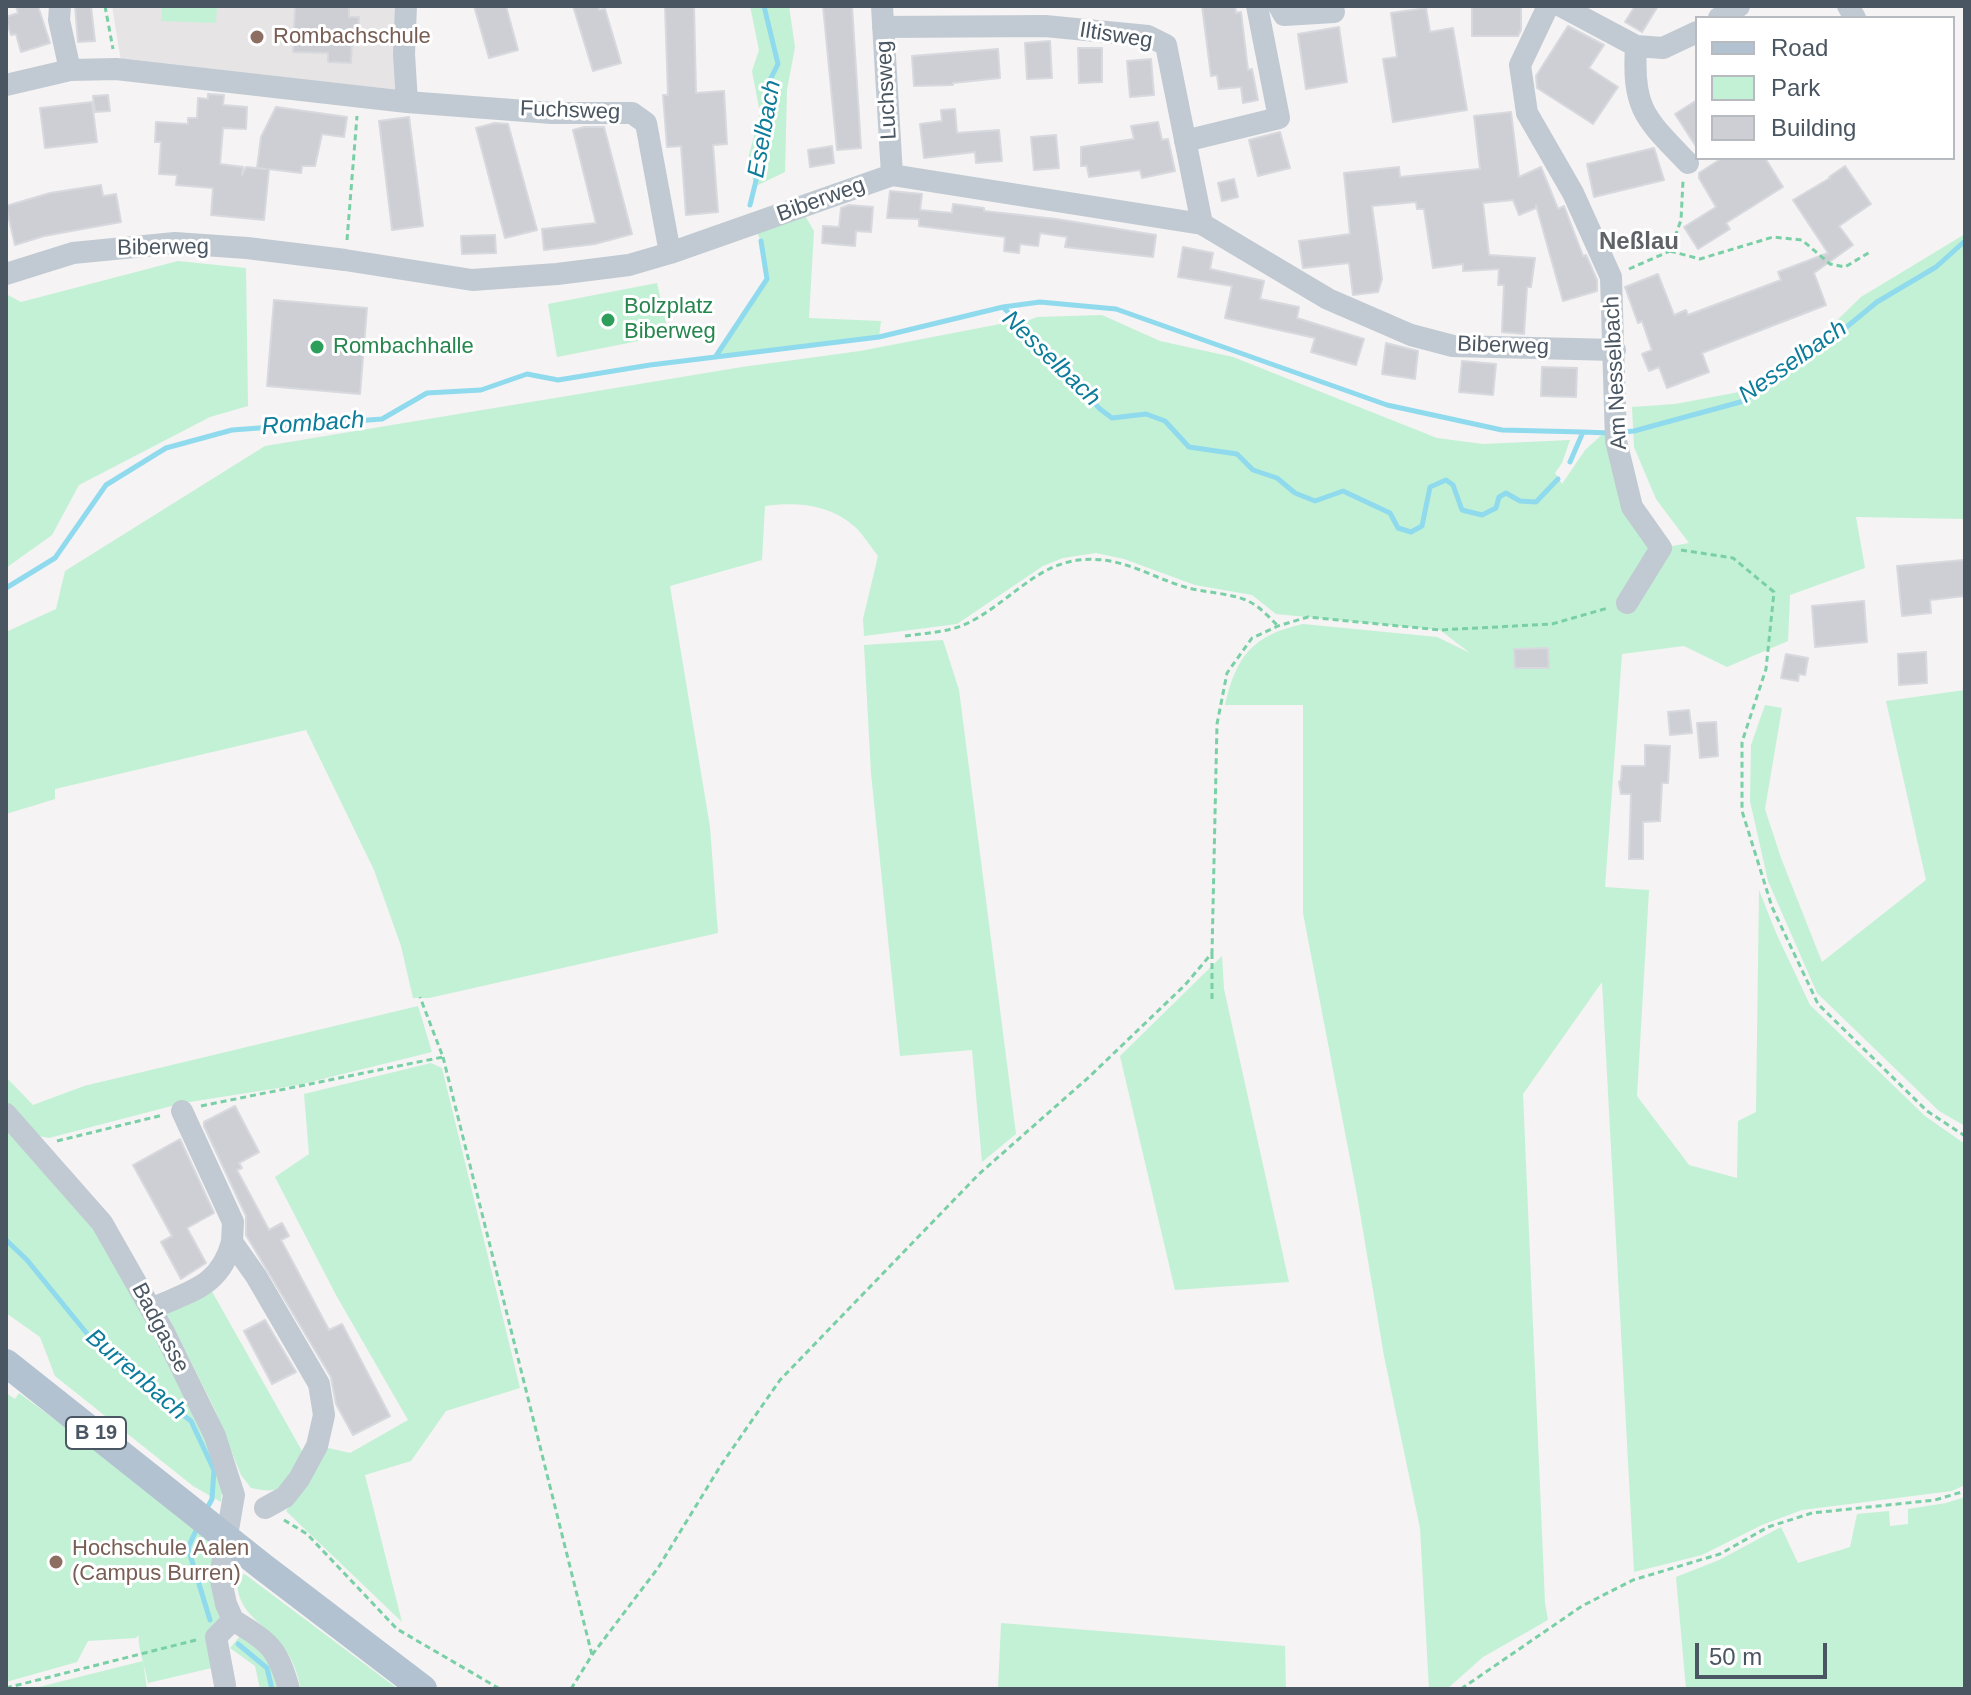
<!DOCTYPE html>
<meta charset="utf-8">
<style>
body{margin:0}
#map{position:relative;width:1971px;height:1695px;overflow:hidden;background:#f5f3f3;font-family:Helvetica,sans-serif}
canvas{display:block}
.frame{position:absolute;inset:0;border:8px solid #4a5661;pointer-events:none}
.legend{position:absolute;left:1695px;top:16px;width:260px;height:144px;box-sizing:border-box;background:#fff;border:2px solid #b7bbc0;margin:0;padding:10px 14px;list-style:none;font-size:24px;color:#4a5661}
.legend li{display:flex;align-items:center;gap:16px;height:40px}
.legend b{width:40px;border:2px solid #b7bbc0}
.scale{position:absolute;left:1695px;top:1643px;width:132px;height:36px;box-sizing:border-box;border:4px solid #4a5661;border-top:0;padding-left:10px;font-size:24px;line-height:28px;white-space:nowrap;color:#4a5661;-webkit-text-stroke:6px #fff;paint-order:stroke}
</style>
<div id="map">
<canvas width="1971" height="1695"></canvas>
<div class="frame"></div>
<ul class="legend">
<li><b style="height:10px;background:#b3c2d1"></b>Road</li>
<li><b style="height:22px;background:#c3f1d5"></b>Park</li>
<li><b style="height:22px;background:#cdcfd5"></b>Building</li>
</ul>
<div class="scale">50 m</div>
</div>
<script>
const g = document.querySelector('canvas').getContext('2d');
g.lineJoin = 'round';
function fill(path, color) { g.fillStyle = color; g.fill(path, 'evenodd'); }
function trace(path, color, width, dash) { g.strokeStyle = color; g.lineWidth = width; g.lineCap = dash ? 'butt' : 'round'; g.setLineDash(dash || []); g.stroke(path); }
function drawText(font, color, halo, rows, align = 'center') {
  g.font = font + ' Helvetica,sans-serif'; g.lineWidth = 6; g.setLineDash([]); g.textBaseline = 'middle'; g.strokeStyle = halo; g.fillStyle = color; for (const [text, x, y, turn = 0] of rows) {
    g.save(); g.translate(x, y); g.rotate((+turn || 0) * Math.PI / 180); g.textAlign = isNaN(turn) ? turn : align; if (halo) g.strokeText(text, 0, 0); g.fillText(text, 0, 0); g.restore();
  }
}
fill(new Path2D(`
 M112,6H396L401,93L121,61Z`), '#e6e4e5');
fill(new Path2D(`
 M162,6H217L216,23L161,21Z
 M750,6H789L795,47L787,90L785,172L754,187L749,155L760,113L752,71L759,50Z
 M800,207L814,231L809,318L881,321L879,337L716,357L767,279L761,241L753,224Z
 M1965,234V519L1856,517L1865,568L1790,595L1788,641L1727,667L1684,646L1622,654L1605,887L1649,890L1637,1096L1689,1165L1737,1178L1738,1121L1756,1112L1759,890L1776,933L1810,1005L1925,1116L1965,1144V1485L1952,1491L1802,1510L1762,1525L1702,1555L1634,1572L1602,982L1523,1094L1545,1603L1548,1620L1483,1657L1447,1689H1429L1420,1528L1384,1356L1357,1195L1303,913V705H1225C1236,656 1253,635 1303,624L1437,637L1470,653L1440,630L1276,614L1252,595L1195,585L1124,559L1096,553L1063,558L1043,566L957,624L864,636L863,619L878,556C871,547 863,534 854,526C828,504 797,502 765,506L762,560L670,586L710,827L718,933L429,998H413L401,946L374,870L306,730L55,789V799L6,814V632L56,609L65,571L265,446L742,367L860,351L1000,324L1017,325L1037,317L1102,315L1160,341L1233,357L1437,438L1483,444L1570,440L1562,463L1555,473L1562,484L1585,450L1605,432L1661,548L1689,543L1656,499L1634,447L1632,407L1675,404L1739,392L1825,332L1861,297ZM1548,648V668H1515V649Z
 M178,261L246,268L248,406L210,417L79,485L52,535L6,568V294L21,302Z
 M657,283L669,335L557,357L548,304Z
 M943,640L959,690L1016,1134L982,1162L972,1050L900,1056L871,773L864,645Z
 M1965,690V1126L1939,1111L1817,993L1768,881L1750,801L1751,745L1765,705L1782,708L1765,809L1781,858L1822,962L1926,880L1886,701Z
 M1222,956L1224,989L1289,1282L1175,1290L1120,1056Z
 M418,1006L432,1052L298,1085L183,1103L49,1138L39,1136L6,1103V1077L33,1105L84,1086Z
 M431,1063L442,1068L520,1388L446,1411L411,1461L365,1475L402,1622L286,1511L308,1484L324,1447L350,1453L408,1420L336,1295L275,1177L309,1154L304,1094Z
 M6,1125L96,1220L147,1306L223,1478L221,1502L193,1486L55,1376L40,1337L6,1313Z
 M210,1288L306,1458C287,1484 285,1496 251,1488L241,1475L215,1410L167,1314Z
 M6,1393L15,1399L19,1393L190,1519L221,1546L224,1607L216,1667L148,1683C146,1670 137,1645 139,1635L136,1638L88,1641L77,1662L6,1682Z
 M1965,1497V1689H1686L1676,1577L1719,1560L1781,1527L1798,1563L1850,1547L1857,1514L1889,1511L1890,1526L1908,1524V1509L1946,1503Z
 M237,1572L246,1575L398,1689H301C297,1674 294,1661 284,1648C262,1619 234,1615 237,1572Z
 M1001,1623L1285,1646L1286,1689H998Z
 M240,1636C264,1643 274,1666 280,1689H260L255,1666L230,1648Z
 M143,1661L147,1689H31Z`), '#c3f1d5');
trace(new Path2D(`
 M750,205L774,108L767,86L778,64L764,6
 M1003,307L1040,302L1116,309L1387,405L1502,430L1583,432
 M716,356L767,279L761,241
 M1623,432L1634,431L1744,401L1827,343L1877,302L1936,267L1965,241
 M1570,462L1583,432L1609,433
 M6,588L55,558L106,485L166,448L232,430L382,419L427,393L481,390L527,374L558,380L650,365L879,337L1003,307L1100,409L1112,418L1146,414L1165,421L1189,447L1237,454L1253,470L1277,478L1295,493L1315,501L1343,491L1390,513L1398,528L1411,532L1422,526L1430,487L1446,480L1453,485L1462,510L1482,515L1496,508L1499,497L1506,493L1520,501L1536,502L1558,479
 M6,1240L27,1260L89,1336L109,1346L119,1366L191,1421L214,1470L212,1499L206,1510
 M198,1526L188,1548L210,1620
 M238,1644L267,1668L272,1689`), '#90daee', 5);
const building = new Path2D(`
 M16,6H38L50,43L21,52L16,34L11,35L6,20V17L18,13Z
 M75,6H91L95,41L78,42Z
 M295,6H349V17H359L358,41H352L351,63L328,62V53L293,52Z
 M474,6H506L518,50L489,58Z
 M573,6H598L599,10L605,9L621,63L593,71Z
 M665,6H694L696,93L724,91L727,144L713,145L718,212L686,215L681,146L667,147L663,95H668Z
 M823,6H852L861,148L837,150Z
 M1202,6H1235L1236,13L1241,12L1248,70L1252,69L1258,100L1243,103L1241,87L1219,89L1217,75L1211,76Z
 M1472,6H1521V30L1518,36H1472Z
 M1635,6H1658L1642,32L1625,22Z
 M1426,8L1430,32L1453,28L1467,110L1393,122L1383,59L1397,57L1391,13Z
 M1568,26L1604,45L1589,68L1618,87L1593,124L1537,88L1536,76Z
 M1339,27L1347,82L1306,89L1298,34Z
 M1050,41L1052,78L1027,79L1025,43Z
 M1078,48H1102V82L1079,83Z
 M998,49L1000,78L953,83V85L914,86L912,56Z
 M1151,59L1154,95L1130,97L1127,61Z
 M208,94L224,95L223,105L247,107L246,129L223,128L220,164L243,167L242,175L246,167L266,169L257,168L261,137L276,107L347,117L344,137L322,134L315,166H302L301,173L269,169L264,220L211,215L213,188L176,185L177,175L159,174L161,142H155L156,122L188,124V118H197L198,98L208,99Z
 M108,95L110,111L95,112L93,96Z
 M1697,100V148L1675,114Z
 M92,102L97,142L45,148L40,108Z
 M955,109L957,133L999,130L1002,161L976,163L975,152L924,158L920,124L942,121L941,110Z
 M1511,112L1519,177L1541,167L1558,209L1564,206L1583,256L1586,255L1597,280V291L1563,301L1536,205V208L1519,215L1513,200L1483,203L1489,255L1535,258L1531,287H1527L1524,334L1502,332L1504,285H1498L1499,269L1463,271V264L1433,268L1424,209H1417L1416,202L1372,206L1382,279L1378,292L1353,295L1349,263L1303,268L1299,241L1350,234L1344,173L1399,167L1400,177L1480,169L1474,116Z
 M409,117L423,226L392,230L379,121Z
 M1158,122L1162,140L1168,139L1175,171L1142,178L1140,170L1089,177L1087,166H1081V147L1134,139L1131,126Z
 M495,123L508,124L537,230L505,238L476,128Z
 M584,127H604L632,234L595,244L544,250L542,229L596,223L573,130Z
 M1280,132L1290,168L1258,176L1249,140Z
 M1056,135L1059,168L1034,170L1031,137Z
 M832,146L834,163L810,167L808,150Z
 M1654,148L1664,180L1594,197L1587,164Z
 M1722,158H1765L1783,187L1726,223L1730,229L1698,249L1684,227L1716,207L1699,178V173Z
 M1845,166L1871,204L1839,226L1853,245L1814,273L1826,305L1702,353L1709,372L1667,388L1659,367L1649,371L1642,354L1652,350L1642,321L1638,323L1625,287L1658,274L1674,315L1686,310L1688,315L1781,280L1778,272L1828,253L1793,200L1830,178L1829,177Z
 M1234,179L1238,197L1222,201L1218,183Z
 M101,185L103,196L116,194L121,222L44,236L15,245L6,206L50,193Z
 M890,191L922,194L920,210L952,213L953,204L984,208V211L1056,219L1156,235L1153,257L1065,247L1067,237L1040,233L1038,246L1020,244L1019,253L1004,251L1005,237L919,226V219L887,218Z
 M849,205L873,207L871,232L856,231L855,246L822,243L823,226L839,227L841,208Z
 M495,235L496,253L462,254L461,236Z
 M1183,247L1213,253L1210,269L1264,281L1260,299L1299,307L1297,318L1364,339L1356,365L1311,352L1315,338L1225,318L1232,286L1178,277Z
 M274,300L367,308L360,394L267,386Z
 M1386,343L1418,351L1415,379L1382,374Z
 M1462,361L1496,364L1493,395L1459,392Z
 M1542,367L1577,368L1576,397L1541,396Z
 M1964,560L1965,596L1930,600L1931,613L1902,616L1897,566Z
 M1864,601L1867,642L1815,647L1812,606Z
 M1548,648L1549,668H1515L1514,649Z
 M1926,652L1927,683L1899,685L1898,654Z
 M1786,654L1808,658L1805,675L1799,674L1798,681L1781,678Z
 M1689,710L1692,733L1670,735L1668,712Z
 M1716,722L1718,756L1700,758L1697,723Z
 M1645,745L1670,746L1668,783H1662L1660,821L1643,822V859H1629L1631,794H1621L1619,782L1621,780L1622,766H1645Z
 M235,1106L259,1152L239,1163L242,1168L237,1170L269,1230L282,1223L289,1236L281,1240L329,1330L342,1324L390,1416L353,1435L336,1404L331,1377L246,1235V1216L204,1126V1122Z
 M180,1139L214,1213L187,1228L206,1263L181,1279L161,1242L172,1236L133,1165Z
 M265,1320L296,1372L272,1384L244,1331Z`);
fill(building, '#cdcfd5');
trace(building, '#d7d9de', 2);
trace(new Path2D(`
 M105,6L113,49
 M347,240L357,116
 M1670,251L1700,259L1773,237L1802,240L1830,264L1845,267L1870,252
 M1629,269L1670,251L1681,220L1683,181
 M1681,550L1733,558L1774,592L1766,669L1742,742V811L1772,907L1818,1004L1927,1111L1965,1136
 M905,636C927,633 951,632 970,622C1021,595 1045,550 1110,561C1137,566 1160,580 1185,587C1204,593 1234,593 1250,602C1260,607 1270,618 1278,626
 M1212,953V1002
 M443,1057L592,1655
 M201,1106L443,1057L420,997
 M57,1141L163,1115
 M284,1520L307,1534L397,1629L500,1689
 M6,1688L196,1640
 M571,1689L592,1655L658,1568L721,1465L780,1380L979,1174L1089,1077L1185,985L1212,953L1217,724L1227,673L1252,638L1278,626L1308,617L1440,630L1552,624L1608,608
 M1461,1689L1582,1606L1633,1580L1720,1554L1768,1527L1812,1513L1935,1500L1965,1491`), '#7ad0a6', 3, [6, 4]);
trace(new Path2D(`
 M60,6L59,20L70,70
 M406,6L404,54L407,102
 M882,6L892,175
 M1279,6L1284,15L1334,12
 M1548,6L1520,65L1527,113L1573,193L1611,277L1616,441L1632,507L1661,548L1627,603
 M1561,6L1636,46L1663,48L1697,32
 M1848,6L1855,18
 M1719,18L1739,6
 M883,27L1045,26L1148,36L1166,45L1202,224
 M1636,46C1632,110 1646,119 1688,163
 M6,85L70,70L116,69L407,102L552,113H632L646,123L670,253
 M1185,141L1279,118L1257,6
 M6,274L73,253L175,243L247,248L345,260L472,280L557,274L629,265L670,253L892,175L1202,224L1328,299L1411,335L1453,346L1615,350
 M182,1111L233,1222L232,1242L256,1276L319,1384L324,1415L317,1446L299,1479L285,1497L265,1508
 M6,1114L102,1223L164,1332L215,1436L234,1495L220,1576L226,1604L233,1620
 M151,1309C190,1291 220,1287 232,1242
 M233,1620C270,1643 277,1647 289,1689
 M225,1685L216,1637L233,1620`), '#c1cad2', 22);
trace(new Path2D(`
 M6,1363L263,1567L423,1689`), '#b3c2d1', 28);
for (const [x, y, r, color] of [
 [257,37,8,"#8d6e63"],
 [608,320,8,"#2e9e5b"],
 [317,347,8,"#2e9e5b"],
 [56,1562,8,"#8d6e63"]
]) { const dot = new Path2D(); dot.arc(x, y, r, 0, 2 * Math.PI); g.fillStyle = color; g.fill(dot); trace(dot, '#fff', 3); }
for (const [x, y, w] of [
 [96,1433,60]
]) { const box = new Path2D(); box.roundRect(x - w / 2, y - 16, w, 32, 6); g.fillStyle = '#fff'; g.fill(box); trace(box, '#4a5661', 2); }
drawText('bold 20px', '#4a5661', null, [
 ["B 19",96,1433]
]);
drawText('22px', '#4a5661', '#fff', [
 ["Iltisweg",1116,36,9],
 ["Luchsweg",887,90,-93],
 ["Fuchsweg",570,111,2],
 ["Biberweg",821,200,-20],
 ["Biberweg",163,248,-1],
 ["Biberweg",1503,346,2],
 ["Am Nesselbach",1616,373,-93],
 ["Badgasse",160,1328,62]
]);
drawText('22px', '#785e54', '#fff', [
 ["Rombachschule",273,37],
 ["Hochschule Aalen",72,1549],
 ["(Campus Burren)",72,1574]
], 'left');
drawText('22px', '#27864d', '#fff', [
 ["Bolzplatz",624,307],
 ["Biberweg",624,332],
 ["Rombachhalle",333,347]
], 'left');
drawText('italic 24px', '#0c7c9b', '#fff', [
 ["Eselbach",765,129,-80],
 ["Nesselbach",1051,359,44],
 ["Nesselbach",1793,362,-35],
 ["Rombach",313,424,-4],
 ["Burrenbach",136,1375,41]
]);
drawText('bold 24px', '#5f6368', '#fff', [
 ["Neßlau",1639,242]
]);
</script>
